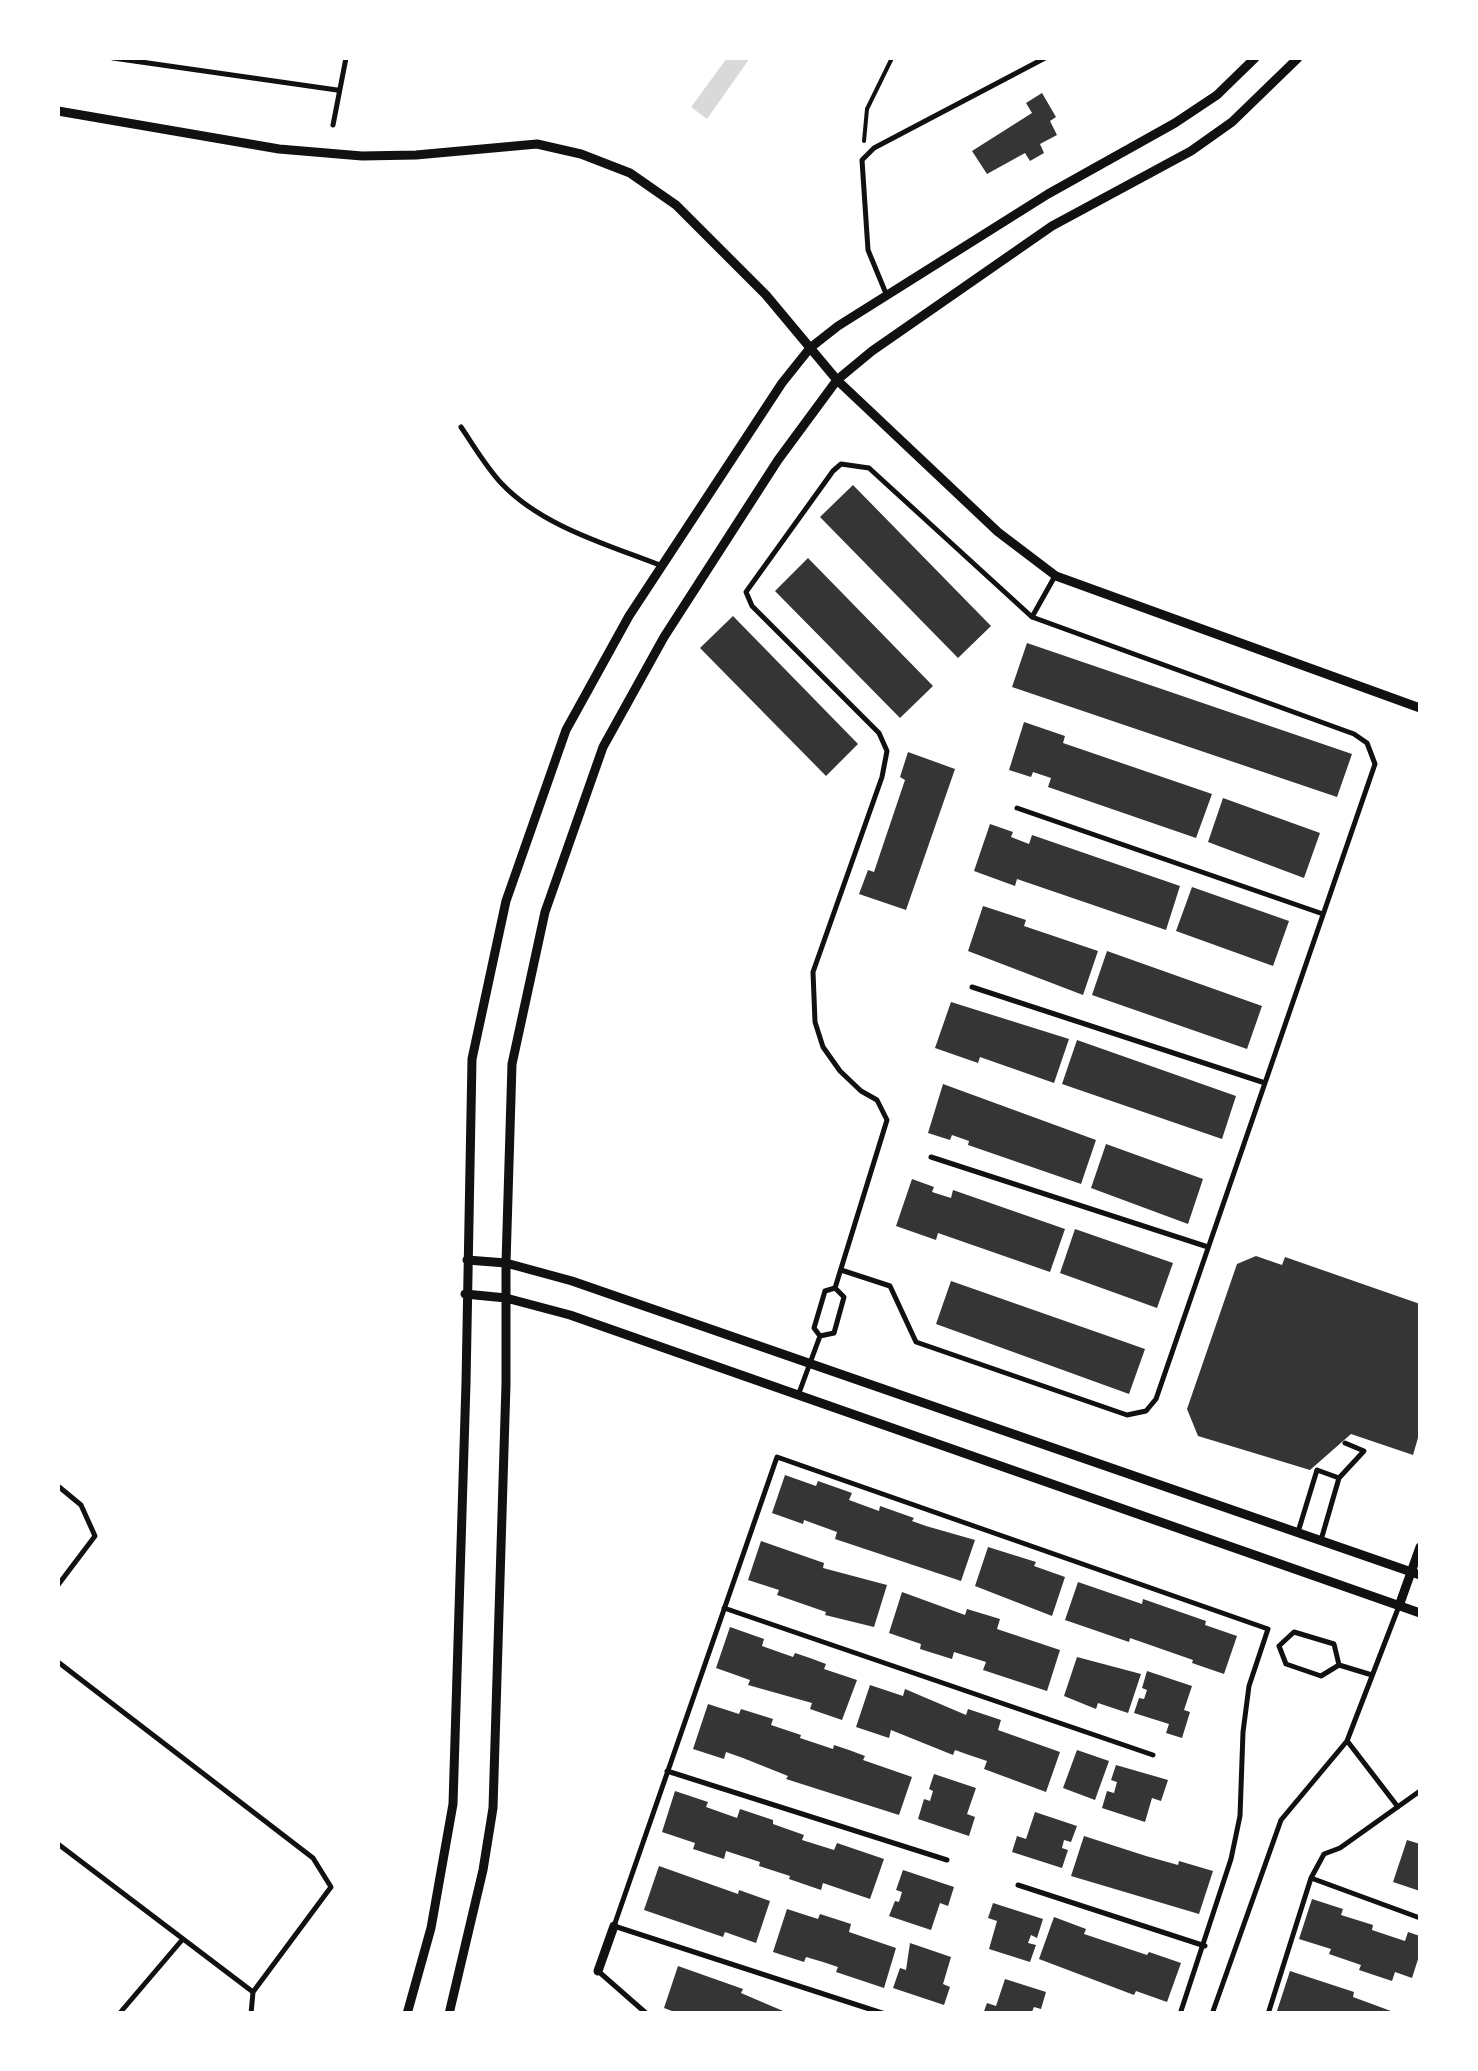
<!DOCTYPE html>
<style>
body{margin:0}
#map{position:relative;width:1478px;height:2071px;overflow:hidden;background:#fff;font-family:Barlow,sans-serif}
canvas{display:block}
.frame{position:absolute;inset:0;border:60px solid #fff;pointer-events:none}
</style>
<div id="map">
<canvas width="1478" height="2071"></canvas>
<div class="frame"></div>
</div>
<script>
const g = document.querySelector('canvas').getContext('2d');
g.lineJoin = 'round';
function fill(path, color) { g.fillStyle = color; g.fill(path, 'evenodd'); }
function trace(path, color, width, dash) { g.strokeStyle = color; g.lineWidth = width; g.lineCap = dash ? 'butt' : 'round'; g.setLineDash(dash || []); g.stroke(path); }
fill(new Path2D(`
 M727,58H750L707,119L691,107Z`), '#d9d9d9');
fill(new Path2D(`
 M1042,93L1056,117L1050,121L1057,135L1040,144L1044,153L1030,161L1025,153L987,174L972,151L1032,113L1026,103Z
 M853,485L991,626L958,658L820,517Z
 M808,558L933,686L900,718L775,591Z
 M733,616L858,744L826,776L700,648Z
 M1027,643L1352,754L1337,797L1012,687Z
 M1024,722L1065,736L1063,743L1212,794L1196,838L1048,787L1051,778L1033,772L1031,777L1009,770Z
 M908,752L955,769L906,910L859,894L868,870L874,872L880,854L905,780L900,777Z
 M1223,798L1320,833L1304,878L1208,842Z
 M990,824L1013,832L1011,837L1029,844L1032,835L1180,886L1166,930L1017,879L1015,886L974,871Z
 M1192,887L1289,921L1273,966L1176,931Z
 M983,906L1026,920L1024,926L1098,951L1083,995L968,951Z
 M1107,951L1262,1006L1247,1049L1092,995Z
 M951,1002L1069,1039L1054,1083L980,1057L978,1063L935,1048Z
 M1077,1040L1236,1096L1222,1139L1062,1084Z
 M943,1084L1096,1140L1081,1184L968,1145L969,1141L952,1135L950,1140L928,1133Z
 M1106,1144L1203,1179L1188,1224L1091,1188Z
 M912,1179L934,1187L932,1192L951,1198L953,1190L1065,1229L1050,1272L938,1233L936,1240L896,1226Z
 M1075,1229L1173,1263L1157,1308L1060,1273Z
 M1256,1256L1282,1265L1285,1257L1420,1304V1431L1413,1455L1351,1434L1310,1470L1198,1436L1187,1409L1237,1264Z
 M951,1281L1145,1349L1129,1394L936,1324Z
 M785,1475L816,1486L818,1481L852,1493L849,1500L879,1511L880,1506L914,1518L912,1521L926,1526L975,1540L961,1581L835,1539L837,1532L804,1520L803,1524L772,1513Z
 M761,1541L824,1563L823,1568L887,1585L874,1627L825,1615L826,1612L777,1595L779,1590L748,1580Z
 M988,1547L1036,1562L1034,1566L1065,1577L1052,1616L975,1586Z
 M1078,1582L1142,1604L1143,1599L1206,1621L1205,1625L1237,1636L1224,1674L1192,1663L1193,1660L1130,1638L1129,1642L1065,1620Z
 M902,1592L965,1615L967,1609L1000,1619L997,1629L1060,1650L1047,1691L983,1670L986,1662L954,1652L952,1659L920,1649L921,1644L889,1633Z
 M730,1627L764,1639L762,1646L793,1657L795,1653L810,1658L826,1664L824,1669L857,1680L842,1720L810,1709L812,1703L748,1685L750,1680L716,1668Z
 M1077,1657L1141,1674L1128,1713L1098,1703L1096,1709L1064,1696Z
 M1147,1671L1192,1686L1184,1710L1190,1712L1182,1738L1166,1733L1169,1724L1134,1713L1139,1698L1144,1699L1147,1690L1142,1688Z
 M870,1685L903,1696L905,1689L966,1715L968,1709L1001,1720L998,1730L1060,1752L1046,1792L984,1769L987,1761L969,1755L955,1750L953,1755L891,1730L889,1738L856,1727Z
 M708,1704L739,1714L741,1709L773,1719L771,1725L801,1735L800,1738L833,1749L834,1745L849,1750L865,1756L863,1760L912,1777L899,1815L786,1779L788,1776L743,1758L726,1752L724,1759L693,1749Z
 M1077,1750L1109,1761L1095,1800L1063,1788Z
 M1116,1765L1168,1780L1161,1801L1152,1798L1145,1822L1102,1808L1107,1791L1114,1793L1117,1782L1111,1780Z
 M934,1774L976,1788L967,1814L975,1817L969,1836L918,1819L924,1799L930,1801L933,1791L929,1789Z
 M675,1791L708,1802L706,1807L737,1818L740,1809L773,1820V1824L804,1835L802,1840L834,1850L837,1843L884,1859L870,1899L823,1883L821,1890L789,1879L790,1876L759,1866L760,1862L726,1851L724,1859L693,1849L695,1843L662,1832Z
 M1035,1812L1077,1826L1071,1842L1064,1840L1062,1848L1068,1850L1062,1868L1012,1852L1017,1836L1026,1839Z
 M1084,1836L1146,1856L1178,1865L1179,1861L1213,1871L1199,1914L1071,1876Z
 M1407,1840L1420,1844V1891L1393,1882Z
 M659,1866L738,1894L739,1890L770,1901L756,1943L725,1932L723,1937L644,1910Z
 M903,1870L954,1887L948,1906L940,1903L931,1930L889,1916L895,1901L899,1902L902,1892L896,1890Z
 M1312,1899L1343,1909L1341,1915L1373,1925L1372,1930L1405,1941L1408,1932L1420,1936V1953L1412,1978L1395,1972L1392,1981L1359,1970L1361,1965L1329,1954L1331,1949L1299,1939Z
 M993,1903L1043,1919L1037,1938L1031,1935L1028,1943L1036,1945L1030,1962L989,1949L997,1921L988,1918Z
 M787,1909L818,1919L820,1914L851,1924L849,1932L896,1948L884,1988L836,1972L838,1967L823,1962L806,1957L804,1962L773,1952Z
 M1054,1917L1086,1929L1084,1934L1147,1955L1149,1952L1181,1963L1167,2002L1136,1991L1134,1995L1039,1959Z
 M910,1943L951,1957L943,1984L950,1987L944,2005L893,1988L900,1968L906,1970Z
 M678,1966L743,1989L741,1993L790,2014H680L664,2008Z
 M1290,1971L1354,1992L1353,1997L1399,2014H1276Z
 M1005,1979L1046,1992L1041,2009L1034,2007L1031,2014H983L987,2003L996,2006Z`), '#353535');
trace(new Path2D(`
 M864,141L867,109L892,58`), '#111', 4);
trace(new Path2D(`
 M113,58L337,90
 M333,125L346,58
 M887,296L868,250L862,160L874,148L1045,58
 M461,427C474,446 486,467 502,484C543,527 609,545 662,566
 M1032,617L1055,576
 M1017,808L1323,914
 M972,987L1265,1083
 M931,1157L1208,1247
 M820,1336L834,1333L844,1297L835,1288
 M799,1393L820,1336L814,1328L825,1291L835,1288L887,1120L877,1100L861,1091L840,1071L823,1047L815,1022L813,972L882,777L887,751L879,733L752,606L746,592L833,471L841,464L869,468L1032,617L1354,734L1367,743L1375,764L1156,1399L1146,1411L1127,1415L916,1342L890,1286L841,1270
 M58,1486L81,1505L95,1536L58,1585
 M1298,1532L1317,1470L1339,1478L1364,1451L1345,1443
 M1321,1540L1339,1478
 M724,1608L1153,1755
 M1280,1645L1294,1632L1334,1644L1339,1665
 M1279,1646L1286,1664L1321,1676L1339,1665L1372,1675
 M58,1662L313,1858L331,1887L253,1992L58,1844
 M1348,1742L1398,1807
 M667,1771L947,1860
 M1311,1878L1420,1918
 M1018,1885L1205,1946
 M598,1971L647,2014
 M119,2014L182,1940
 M251,2014L253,1992
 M885,2014L614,1926L777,1457L1268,1629L1249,1686L1243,1732L1240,1816L1231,1859L1180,2014
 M1212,2014L1281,1820L1347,1741L1399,1606
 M1268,2014L1311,1878L1324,1854L1340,1848L1420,1791`), '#111', 5);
trace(new Path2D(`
 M58,111L279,149L362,156L416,155L537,144L581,154L630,173L676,205L766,295L837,380L998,532L1056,576L1420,708
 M467,1260L506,1263L572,1281L1420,1575
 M465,1294L506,1298L570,1315L1420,1613
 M1399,1606L1420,1547
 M598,1971L614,1926
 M407,2014L431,1928L453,1804L466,1383L472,1059L506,901L566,730L629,616L782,383L810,348L838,326L1048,194L1175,123L1217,95L1255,58
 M449,2014L483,1870L493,1808L506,1384V1263L512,1064L545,912L603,747L664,637L778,460L837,380L872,351L1052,226L1191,151L1232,122L1298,58`), '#111', 9);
</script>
